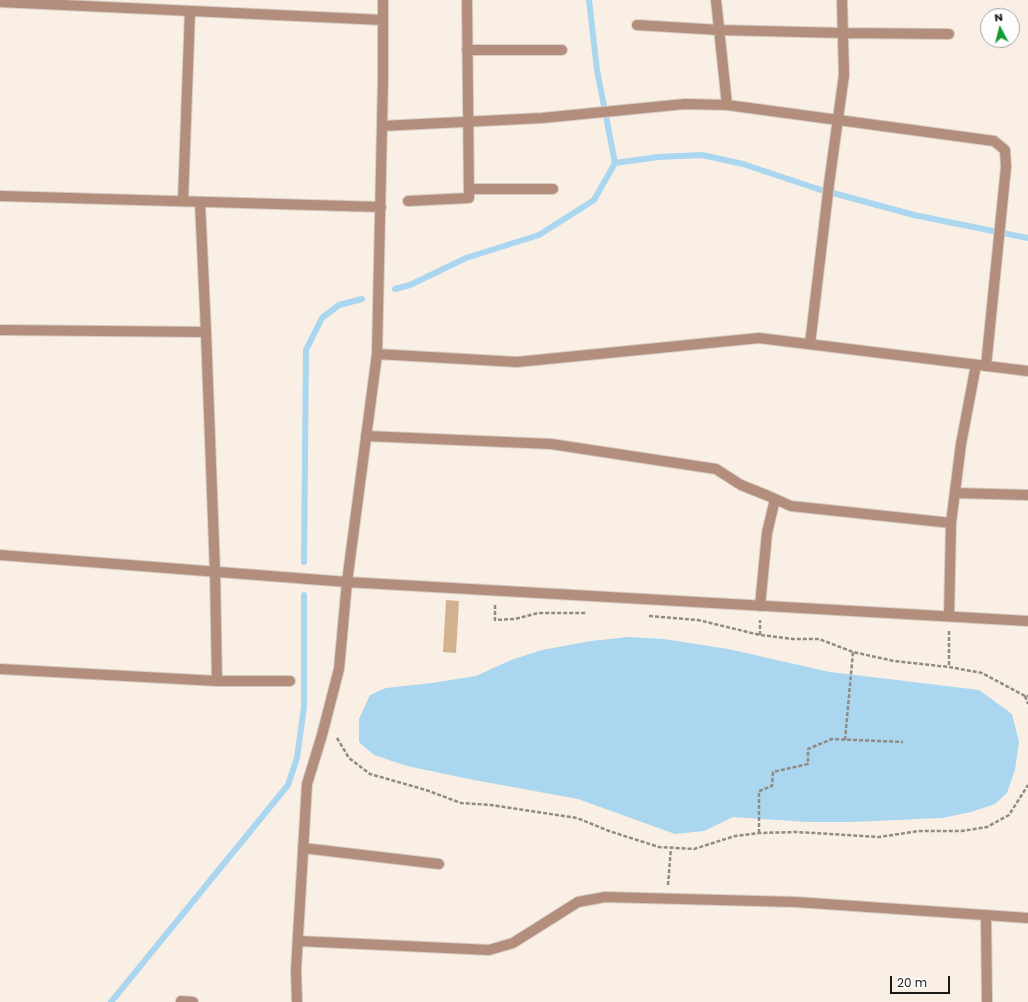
<!DOCTYPE html>
<style>
body{margin:0}
#map{position:relative;width:1028px;height:1002px;overflow:hidden;background:#f9efe5;font-family:Poppins,sans-serif}
canvas{display:block}
.north{position:absolute;left:980px;top:8px;width:40px;height:40px;box-sizing:border-box;background:#fefefe;border:1px solid #a4a3a1;border-radius:50%;rotate:353deg;font-size:11px;font-weight:700;line-height:16px;text-align:center;color:#1d1a16}
.north::after{content:'';display:block;margin:auto;width:14px;height:18px;background:#139a31;clip-path:polygon(50% 0,100% 100%,50% 72%,0 100%)}
.scale{position:absolute;left:890px;top:976px;width:60px;height:18px;box-sizing:border-box;border:2px solid #1d1a16;border-top:0;padding-left:5px;font-size:12px;line-height:14px;white-space:nowrap;color:#1d1a16;-webkit-text-stroke:3px #fefefe;paint-order:stroke}
</style>
<div id="map">
<canvas width="1028" height="1002"></canvas>
<div class="north">N</div>
<div class="scale">20 m</div>
</div>
<script>
const g = document.querySelector('canvas').getContext('2d');
g.lineJoin = 'round';
function fill(path, color) { g.fillStyle = color; g.fill(path, 'evenodd'); }
function trace(path, color, width, dash) { g.strokeStyle = color; g.lineWidth = width; g.lineCap = dash ? 'butt' : 'round'; g.setLineDash(dash || []); g.stroke(path); }
fill(new Path2D(`
 M628,637L664,639L728,649L830,672L930,684L979,690L1012,714L1019,742L1015,770L1007,793L995,804L971,812L942,818L851,822H808L733,817L704,831L675,834L578,799L469,779L407,766L374,755L359,742V719L370,695L386,688L432,683L476,676L511,660L542,650L591,641Z`), '#aad6ef');
trace(new Path2D(`
 M615,163L658,157L702,155L743,164L818,189L914,215L1028,238
 M395,289L410,285L466,258L539,235L594,200L615,163L597,70L589,0
 M304,562L306,350L322,318L339,305L362,299
 M111,1002L288,785L297,758L304,707V595`), '#aad6ef', 6);
fill(new Path2D(`
 M446,600L459,601L456,653L443,652Z`), '#d2b291');
const lane = new Path2D(`
 M716,0L727,105
 M637,25L719,30L843,33L949,34
 M467,50H562
 M382,126L542,118L685,104L727,105L994,141L1005,150L1006,167L986,366
 M469,189H553
 M408,201L469,198L467,0
 M810,344L829,184L844,75L842,0
 M366,436L551,444L716,469L741,485L766,495L791,506L951,523
 M955,493L1028,495
 M215,572L217,681
 M760,606L767,533L775,499
 M949,616L951,523L961,444L976,365
 M0,669L217,681H290
 M303,848L439,864
 M181,1001L193,1002`);
const street = new Path2D(`
 M0,2L383,20
 M0,196L381,207
 M183,201L190,11
 M200,202L206,332
 M0,330L206,332L215,572
 M377,354L517,362L759,338L1028,371
 M0,555L347,582L1028,621
 M986,915L987,1002
 M298,941L489,950L513,943L578,902L605,897L796,902L1028,918
 M297,1002L296,970L307,784L322,735L339,669L347,582L377,354L383,80V0`);
trace(lane, '#d6cdc4', 12);
trace(street, '#d6cdc4', 12);
trace(new Path2D(`
 M495,605V620L515,619L538,613H586
 M649,616L698,620L760,635L793,639H819L853,652L894,661L949,667L982,673L1025,696H1028
 M949,631V667
 M760,635V620
 M1025,696L1028,704
 M337,738L349,758L370,774L426,790L461,803L491,805L577,818L609,831L659,847L694,849L735,836L759,833L797,832L879,837L919,831H962L987,827L1009,815L1028,785
 M845,740L853,652
 M759,833V791L772,786L773,772L808,764V749L832,739L903,742
 M668,885L671,847`), '#908a83', 2.5, [4, 2]);
trace(lane, '#b48e7c', 10);
trace(street, '#b48e7c', 10);
</script>
